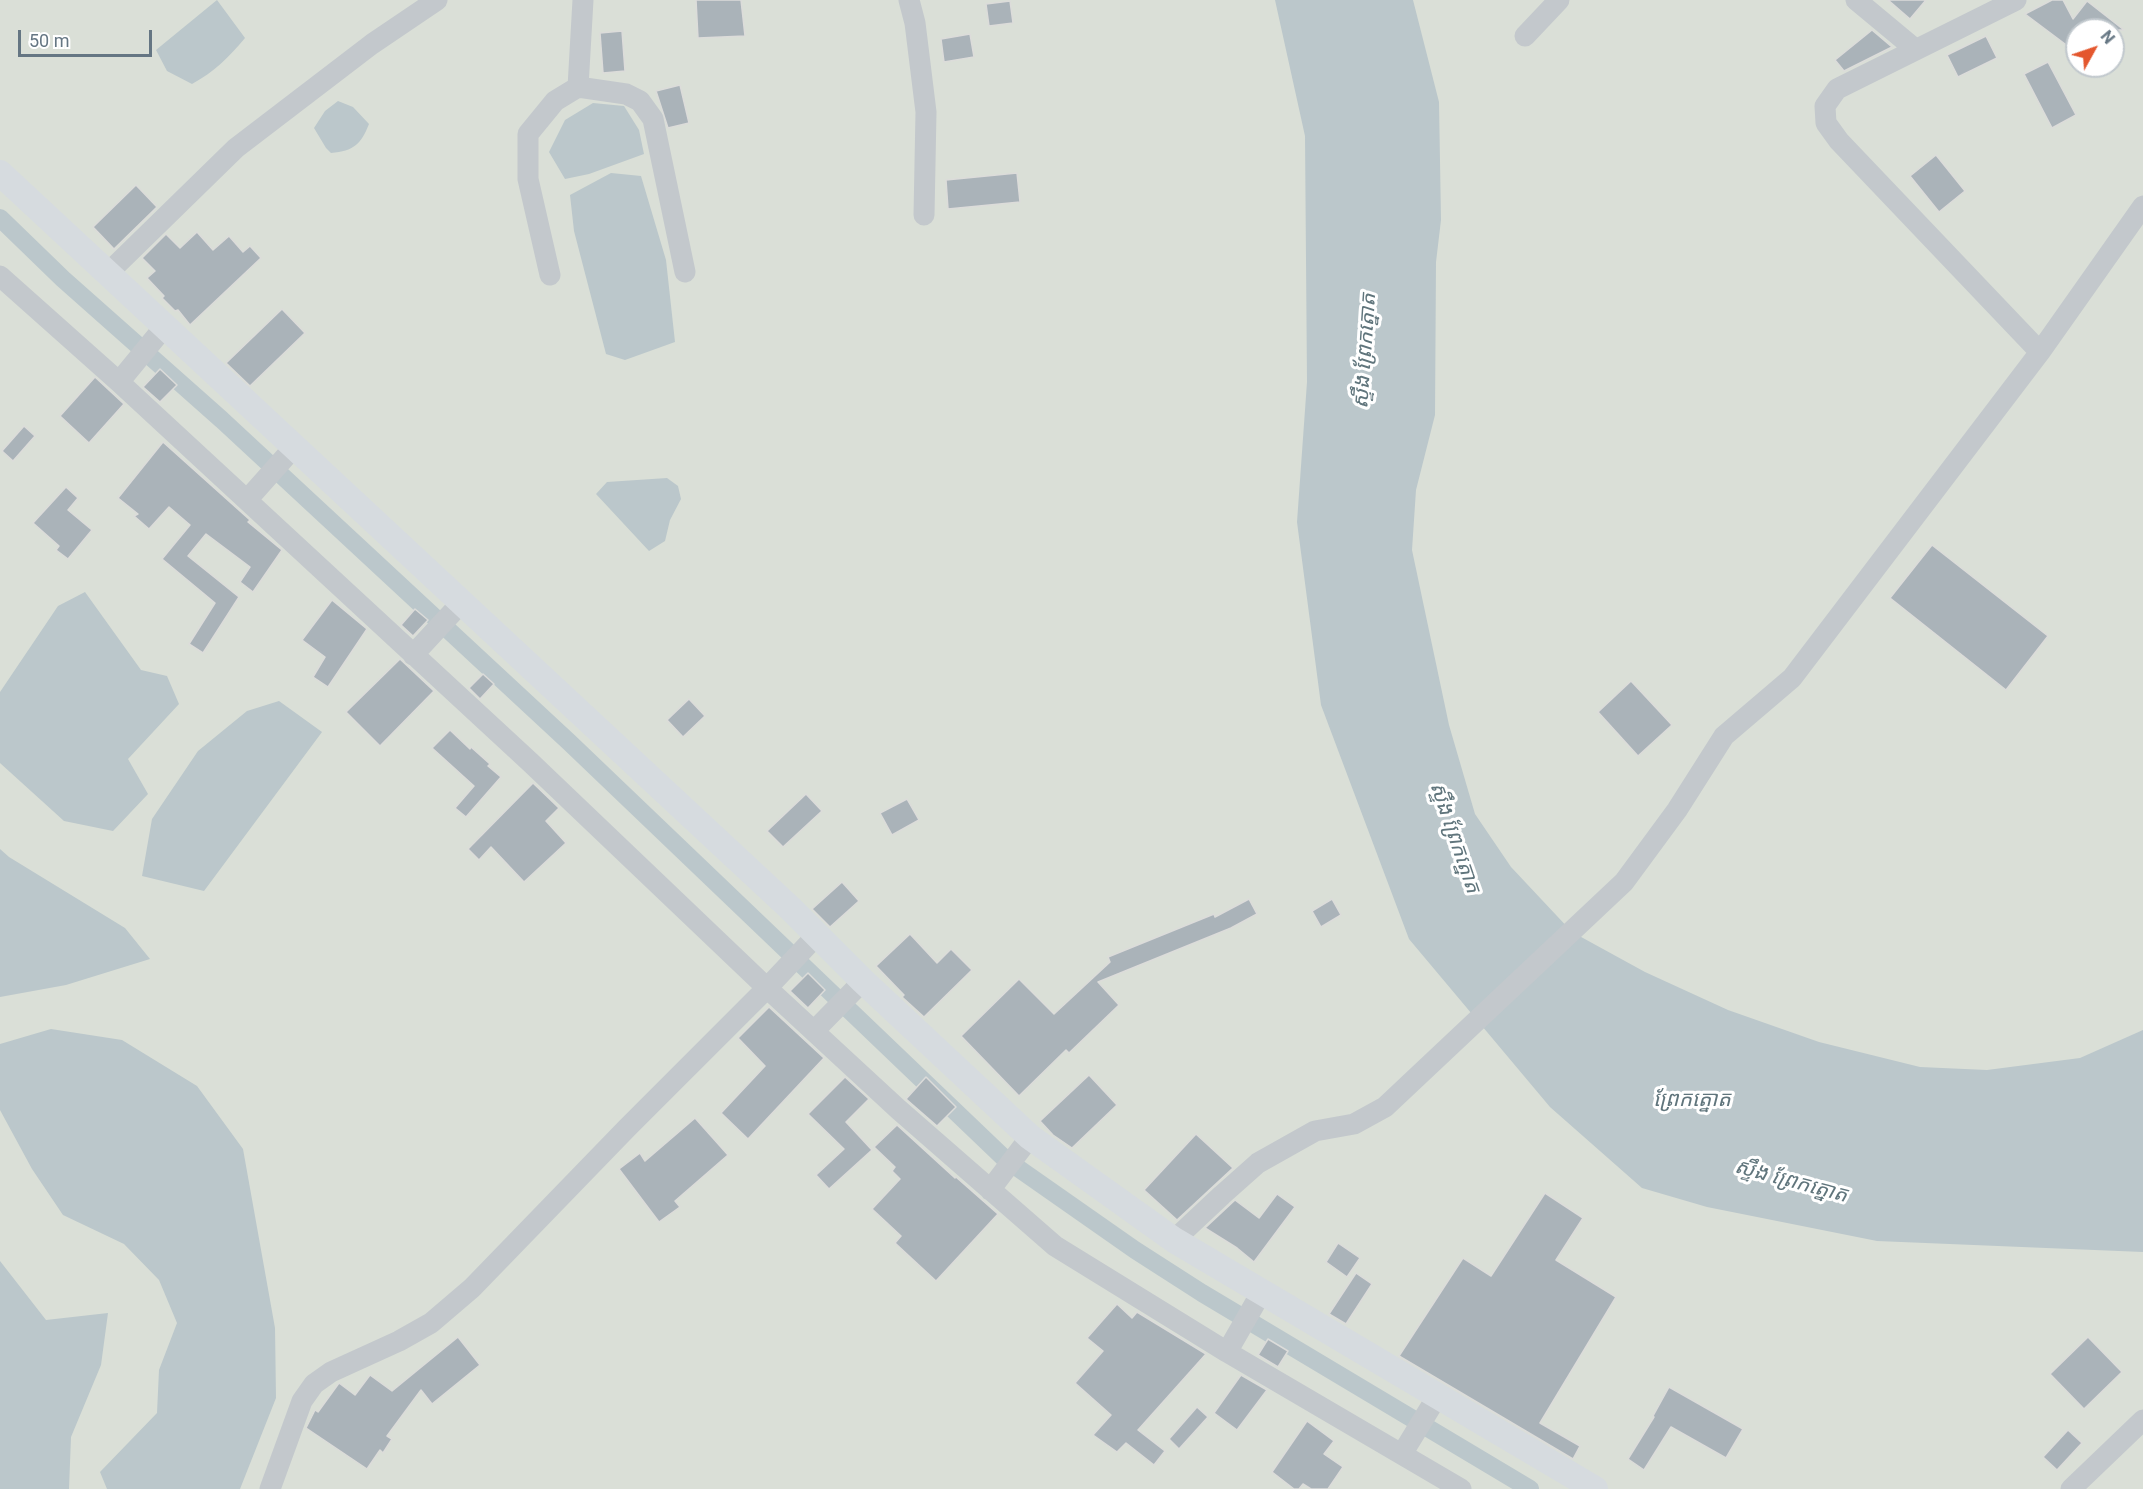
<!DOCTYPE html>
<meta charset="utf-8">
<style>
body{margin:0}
#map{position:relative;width:2143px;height:1489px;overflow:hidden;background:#fafaf8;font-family:Roboto,sans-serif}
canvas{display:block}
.north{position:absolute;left:2065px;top:18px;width:60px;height:60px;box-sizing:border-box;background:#fff;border:2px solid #c1c8cd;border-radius:50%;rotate:50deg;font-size:16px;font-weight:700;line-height:24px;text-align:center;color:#657683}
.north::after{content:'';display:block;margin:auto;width:21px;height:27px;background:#e4572e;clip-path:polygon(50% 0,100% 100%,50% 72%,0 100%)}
.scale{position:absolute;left:18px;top:30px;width:134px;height:27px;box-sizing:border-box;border:3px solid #657683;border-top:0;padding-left:8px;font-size:18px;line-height:21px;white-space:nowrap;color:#657683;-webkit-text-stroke:4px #fff;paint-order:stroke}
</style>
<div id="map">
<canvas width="2143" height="1489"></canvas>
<div class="north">N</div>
<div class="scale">50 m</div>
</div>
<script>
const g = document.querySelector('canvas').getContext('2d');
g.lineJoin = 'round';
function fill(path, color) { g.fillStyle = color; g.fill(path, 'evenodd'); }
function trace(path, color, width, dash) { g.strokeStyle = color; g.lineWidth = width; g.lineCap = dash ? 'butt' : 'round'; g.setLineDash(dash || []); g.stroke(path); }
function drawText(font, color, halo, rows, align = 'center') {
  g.font = font + ' Roboto,"Noto Sans Khmer",sans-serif'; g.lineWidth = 6; g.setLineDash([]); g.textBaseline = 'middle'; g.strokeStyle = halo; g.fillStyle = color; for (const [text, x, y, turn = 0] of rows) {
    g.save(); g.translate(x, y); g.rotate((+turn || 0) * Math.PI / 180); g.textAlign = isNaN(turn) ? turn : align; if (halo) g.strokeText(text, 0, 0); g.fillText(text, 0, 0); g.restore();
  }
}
fill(new Path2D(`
 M0,0H2143V1489H0ZM2077,30H2113V66H2077Z`), '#dadfd7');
fill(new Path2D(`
 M217,0L245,38C229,57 214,72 192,84L167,71L156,50Z
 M1275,0H1413L1439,102L1441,220L1436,262L1435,415L1416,490L1412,550L1449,725L1475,814L1511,867L1572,932L1645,972L1728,1010L1819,1042L1920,1067L1987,1070L2080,1058L2143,1030V1252L1877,1241L1707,1207L1642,1188L1550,1107L1409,939L1321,705L1297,522L1307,382L1305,136Z
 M338,101L353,107L369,124C361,144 354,151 331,153L326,148L314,128L325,111Z
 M593,103L624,106L639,130L644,154L589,174L565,179L549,152L565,120Z
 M611,173L641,176L666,260L675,342L625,360L606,354L574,231L570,195Z
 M667,478L678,486L681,499L670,520L665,541L649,551L596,494L607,482Z
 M85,592L141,670L167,676L179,704L128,759L148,794L113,831L64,821L0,763V692L58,606Z
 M279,701L322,732L204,891L142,876L152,819L198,751L247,711Z
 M0,849L9,857L125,928L150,959L66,985L0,997Z
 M51,1029L122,1040L197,1086L243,1149L275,1328L276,1398L240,1489H107L100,1472L157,1413L159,1370L177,1323L159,1280L124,1244L63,1215L32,1169L0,1110V1044Z
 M0,1261L46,1320L108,1313L101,1365L71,1437L69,1489H0Z`), '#bbc7cb');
trace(new Path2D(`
 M0,218L63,279L222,420L569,742L1005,1159L1135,1250L1202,1293L1530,1489`), '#bbc7cb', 18);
const building = new Path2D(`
 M696,0H741L745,36L698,38Z
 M1888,0H1926L1910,19Z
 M2052,0H2063L2073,19L2087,1L2124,30H2077V53L2025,14Z
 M1010,1L1013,23L989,26L986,4Z
 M1872,30L1892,47L1844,71L1835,60Z
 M622,31L625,71L603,73L600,33Z
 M970,34L974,57L944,62L941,39Z
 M1986,36L1997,58L1958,77L1947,55Z
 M2048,62L2076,115L2052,128L2024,74Z
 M680,85L689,123L668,128L656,91Z
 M1936,155L1965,191L1939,212L1910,176Z
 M1017,173L1020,202L948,209L946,180Z
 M136,185L157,207L114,249L93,227Z
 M197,232L213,250L229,236L243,252L250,246L261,258L190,325L178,310L175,311L162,298L164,296L147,278L155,271L142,258L166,234L180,248Z
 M282,309L305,333L250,386L226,363Z
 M160,369L177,385L160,402L143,387Z
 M95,377L124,404L89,443L60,416Z
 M24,426L35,436L13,461L2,451Z
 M163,442L250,520L248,522L282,550L253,592L240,582L250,567L206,534L188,556L239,597L203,653L189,644L215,603L162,559L190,525L169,507L149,529L134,516L138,514L118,498Z
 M66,487L78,498L68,510L92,530L68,559L56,550L59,546L33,523Z
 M1932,545L2048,636L2006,690L1890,598Z
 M332,600L367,629L328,687L313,677L325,657L302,640Z
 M415,609L428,620L413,636L401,625Z
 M400,659L434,691L380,746L346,712Z
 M483,674L494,684L480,699L469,688Z
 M1631,681L1672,725L1638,756L1598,712Z
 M689,699L705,716L683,737L667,720Z
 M450,730L470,749L471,747L490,764L488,766L501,777L466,817L455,808L474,786L432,748Z
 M533,783L559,808L546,821L566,843L524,882L491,847L479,860L468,849Z
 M806,794L822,811L783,847L767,831Z
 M907,799L919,820L892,835L880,813Z
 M842,882L859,901L830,927L812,909Z
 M1249,899L1257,914L1231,928L1098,982L1119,1005L1069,1053L1066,1050L1019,1096L961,1036L1019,979L1054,1014L1110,962L1108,957L1214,914L1215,917Z
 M1332,899L1341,915L1321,927L1312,911Z
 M910,934L937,963L951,949L972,970L924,1017L902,997L904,995L876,966Z
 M808,973L825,990L808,1008L790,991Z
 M769,1007L824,1058L748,1139L721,1113L765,1066L738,1038Z
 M1089,1075L1117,1105L1072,1148L1053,1135L1040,1121Z
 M845,1077L869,1099L846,1122L872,1150L829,1189L816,1175L844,1149L808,1114Z
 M926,1077L956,1107L937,1126L906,1099Z
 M695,1118L728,1155L675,1201L680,1207L659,1222L619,1169L640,1153L645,1161Z
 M897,1125L955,1178L956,1177L998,1214L936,1281L895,1243L901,1236L872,1209L900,1179L892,1171L895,1167L874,1147Z
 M1196,1134L1233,1168L1177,1220L1144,1190Z
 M1545,1193L1583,1218L1556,1260L1616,1297L1540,1423L1580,1446L1573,1459L1399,1356L1463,1258L1491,1276Z
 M1277,1194L1295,1207L1254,1262L1237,1248L1205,1228L1235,1200L1259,1218Z
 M1338,1243L1360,1258L1347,1277L1326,1262Z
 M1356,1273L1372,1284L1346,1324L1329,1314Z
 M1117,1304L1132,1318L1137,1312L1206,1354L1138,1430L1165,1451L1154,1465L1126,1443L1117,1452L1093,1435L1111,1415L1075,1383L1103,1351L1087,1338Z
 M458,1337L480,1365L432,1404L421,1390L387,1436L392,1439L383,1453L380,1450L367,1469L306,1428L315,1410L318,1412L339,1383L355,1395L370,1375L392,1391Z
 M2088,1337L2122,1372L2084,1409L2050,1374Z
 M1268,1339L1288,1351L1278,1367L1258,1355Z
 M1241,1375L1267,1390L1237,1430L1214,1413Z
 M1669,1387L1743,1429L1726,1458L1671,1427L1644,1470L1628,1459L1654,1417L1653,1416Z
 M1197,1407L1208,1417L1179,1449L1169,1439Z
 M1307,1421L1334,1441L1324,1454L1343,1467L1328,1489H1311L1303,1484L1299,1489H1294L1272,1472Z
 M2068,1430L2082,1443L2057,1470L2043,1457Z`);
fill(building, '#aab3b9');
trace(building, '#dcdcda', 1.5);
trace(new Path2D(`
 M909,0L915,23L926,112L924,215
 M1856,0L1915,49
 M2016,0L1837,89L1825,106L1826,123L1839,141L2040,352
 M1525,36L1559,0
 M578,87L583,0
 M108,273L236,148L372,44L437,0
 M550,275L528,179V134L555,101L578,87L626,94L640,101L653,119L685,272
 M0,276L119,382L530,762L767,988L898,1109L1055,1246L1227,1352L1461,1489
 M119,382L165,326
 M247,500L295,446
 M413,655L462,602
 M815,1030L863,981
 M990,1190L1030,1137
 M1174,1240L1222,1195L1258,1163L1315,1131L1354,1124L1385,1107L1624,882L1677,810L1724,736L1792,678L2040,352L2143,206
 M1227,1352L1261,1293
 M1402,1454L1438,1395
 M270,1489L302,1401L314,1384L331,1372L399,1341L431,1323L472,1288L627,1128L767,988L817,935
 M2071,1489L2143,1420`), '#c3c8cc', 21);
trace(new Path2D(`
 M0,173L790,908L863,981L1030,1137L1174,1240L1595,1489`), '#d6dbdf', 26);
drawText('italic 21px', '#60757c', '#fff', [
 ["ស្ទឹង ព្រែកត្នោត",1366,351,-86],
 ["ស្ទឹង ព្រែកត្នោត",1454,838,71],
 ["ព្រែកត្នោត",1692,1101],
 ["ស្ទឹង ព្រែកត្នោត",1791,1182,15]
]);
</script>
